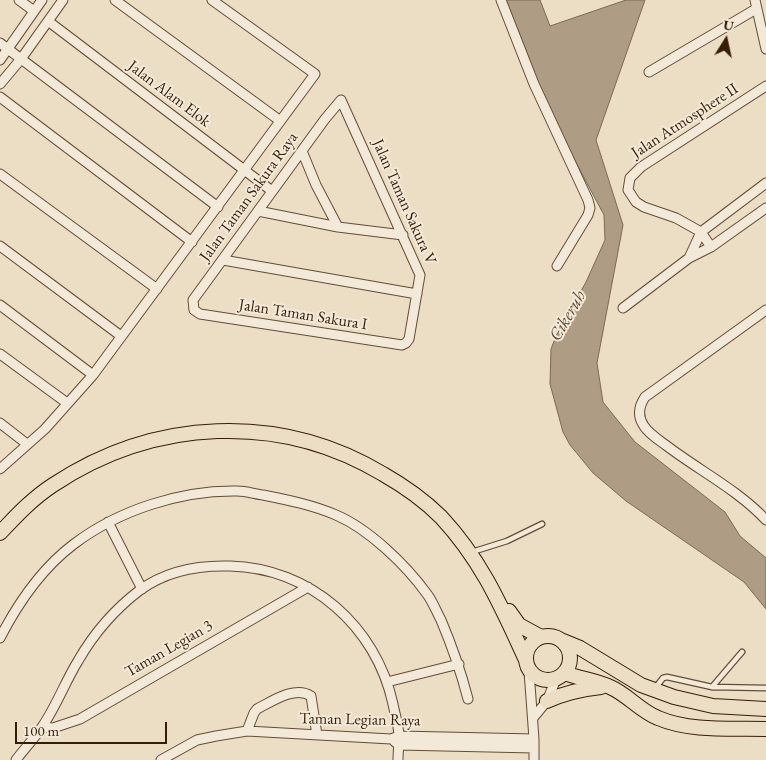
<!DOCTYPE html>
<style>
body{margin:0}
#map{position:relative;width:766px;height:760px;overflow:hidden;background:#ecddc5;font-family:"EB Garamond",serif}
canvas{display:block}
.north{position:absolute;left:701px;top:15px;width:50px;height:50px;-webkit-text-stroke:4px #f3e9d9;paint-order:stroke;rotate:10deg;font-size:14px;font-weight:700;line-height:20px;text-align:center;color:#361d05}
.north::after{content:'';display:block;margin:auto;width:18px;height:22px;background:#361d05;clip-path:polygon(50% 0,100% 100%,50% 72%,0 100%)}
.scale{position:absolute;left:15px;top:722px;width:152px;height:22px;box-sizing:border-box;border:2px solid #361d05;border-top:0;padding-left:6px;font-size:15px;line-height:18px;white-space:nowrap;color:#361d05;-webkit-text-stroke:4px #f3e9d9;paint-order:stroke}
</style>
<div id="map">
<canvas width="766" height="760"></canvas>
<div class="north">U</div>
<div class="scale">100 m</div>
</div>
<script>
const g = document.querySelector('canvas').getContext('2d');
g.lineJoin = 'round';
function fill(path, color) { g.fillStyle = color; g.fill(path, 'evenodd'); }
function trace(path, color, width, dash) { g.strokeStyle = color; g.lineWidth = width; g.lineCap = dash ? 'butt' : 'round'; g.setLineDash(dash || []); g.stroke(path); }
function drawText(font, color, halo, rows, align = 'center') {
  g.font = font + ' "EB Garamond",serif'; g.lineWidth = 4; g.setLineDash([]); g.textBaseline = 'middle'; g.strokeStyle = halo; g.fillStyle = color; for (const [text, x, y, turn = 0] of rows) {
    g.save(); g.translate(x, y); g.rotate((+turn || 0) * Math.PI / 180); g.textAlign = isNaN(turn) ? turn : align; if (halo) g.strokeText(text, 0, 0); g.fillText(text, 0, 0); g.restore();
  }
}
const water = new Path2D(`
 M501,0H540L550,26L626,0H645L596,140L623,225L597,363L603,402L635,442L725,512L740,536L766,558V609L744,582L626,501L593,473L570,445L563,432L550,384L551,349L556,336L586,282L605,240L604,215L534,84Z`);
fill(water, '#ae9c84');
trace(water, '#7e6951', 1);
const lane = new Path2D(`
 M472,552L507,541L542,524
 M656,687L663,678L667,677L712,687L766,688
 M712,687L742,652`);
const street = new Path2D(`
 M19,0L34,11
 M115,0L279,120
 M501,0L534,84L588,200L590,208L588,215L557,266
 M755,0L766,49
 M48,21L272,191
 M0,43L218,207
 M0,60L42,0
 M649,72L756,9
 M0,84L21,59L63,0
 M0,97L192,242
 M341,100L420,275L409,339L406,343L402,345L200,314L194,310L193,300L325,119Z
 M302,151L316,185L338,227
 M0,174L157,289
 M258,211L338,227L403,235
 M0,246L121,336
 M711,247L701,232L676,218L644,207L636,202L628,190L630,178L641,167L766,86
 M689,258L701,232L766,183
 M223,260L417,294
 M0,305L93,375
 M623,308L689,258L711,247L766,208
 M766,310L645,397C639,406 637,416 644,426C649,434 659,440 667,446C700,471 738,490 766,520
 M0,354L67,403
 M0,423L27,444
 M0,469L45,429L93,375L315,74L212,0
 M108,522L142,589
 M0,638C18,603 42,568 74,544C119,510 181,490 237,491C246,491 255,494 263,495C288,500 313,505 336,515C369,529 406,565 427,594C433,602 436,611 441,620C452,646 461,672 468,699
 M529,671L534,739V760
 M387,682L459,664
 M533,718L547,701L556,679
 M42,727L53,728L80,719L308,587
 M247,731L254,713L257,709C271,702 295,685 311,696L317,735
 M395,742L399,745L534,748
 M16,760C24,749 34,739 42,727C56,707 65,682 78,661C94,633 115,609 140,590C166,571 199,565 230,566C310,568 376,626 393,704C395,715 399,726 399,737C399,745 398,753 398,760
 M161,760L197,740L216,736L247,731L391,739L399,736L534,739`);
const primary = new Path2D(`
 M0,533C17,515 33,498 53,485C154,418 280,412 383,474C404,486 424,500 441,517C482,561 501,606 526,660
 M509,611L519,625L541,637
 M526 658a22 22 0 1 1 44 0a22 22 0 1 1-44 0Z
 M563,641L580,648L641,685L674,697L713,706L766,709
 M565,673C580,679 595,680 610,687C627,694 640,711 658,718C691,732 731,728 766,729
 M547,701C564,693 582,689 601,687`);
trace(lane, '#644d35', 7);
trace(street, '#644d35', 11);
trace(primary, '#361d05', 16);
trace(lane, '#f3e9d9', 4.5);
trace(street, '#f3e9d9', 9);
trace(primary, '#ecddc5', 14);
drawText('16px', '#361d05', '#f3e9d9', [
 ["Jalan Alam Elok",169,94,37],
 ["Jalan Atmosphere II",685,121,-33],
 ["Jalan Taman Sakura Raya",249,197,-54],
 ["Jalan Taman Sakura V",404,202,66],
 ["Jalan Taman Sakura I",303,315,9],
 ["Taman Legian 3",169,649,-30],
 ["Taman Legian Raya",360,720,1]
]);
drawText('italic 18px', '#604931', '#f3e9d9', [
 ["Cikeruh",568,316,-60]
]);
</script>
